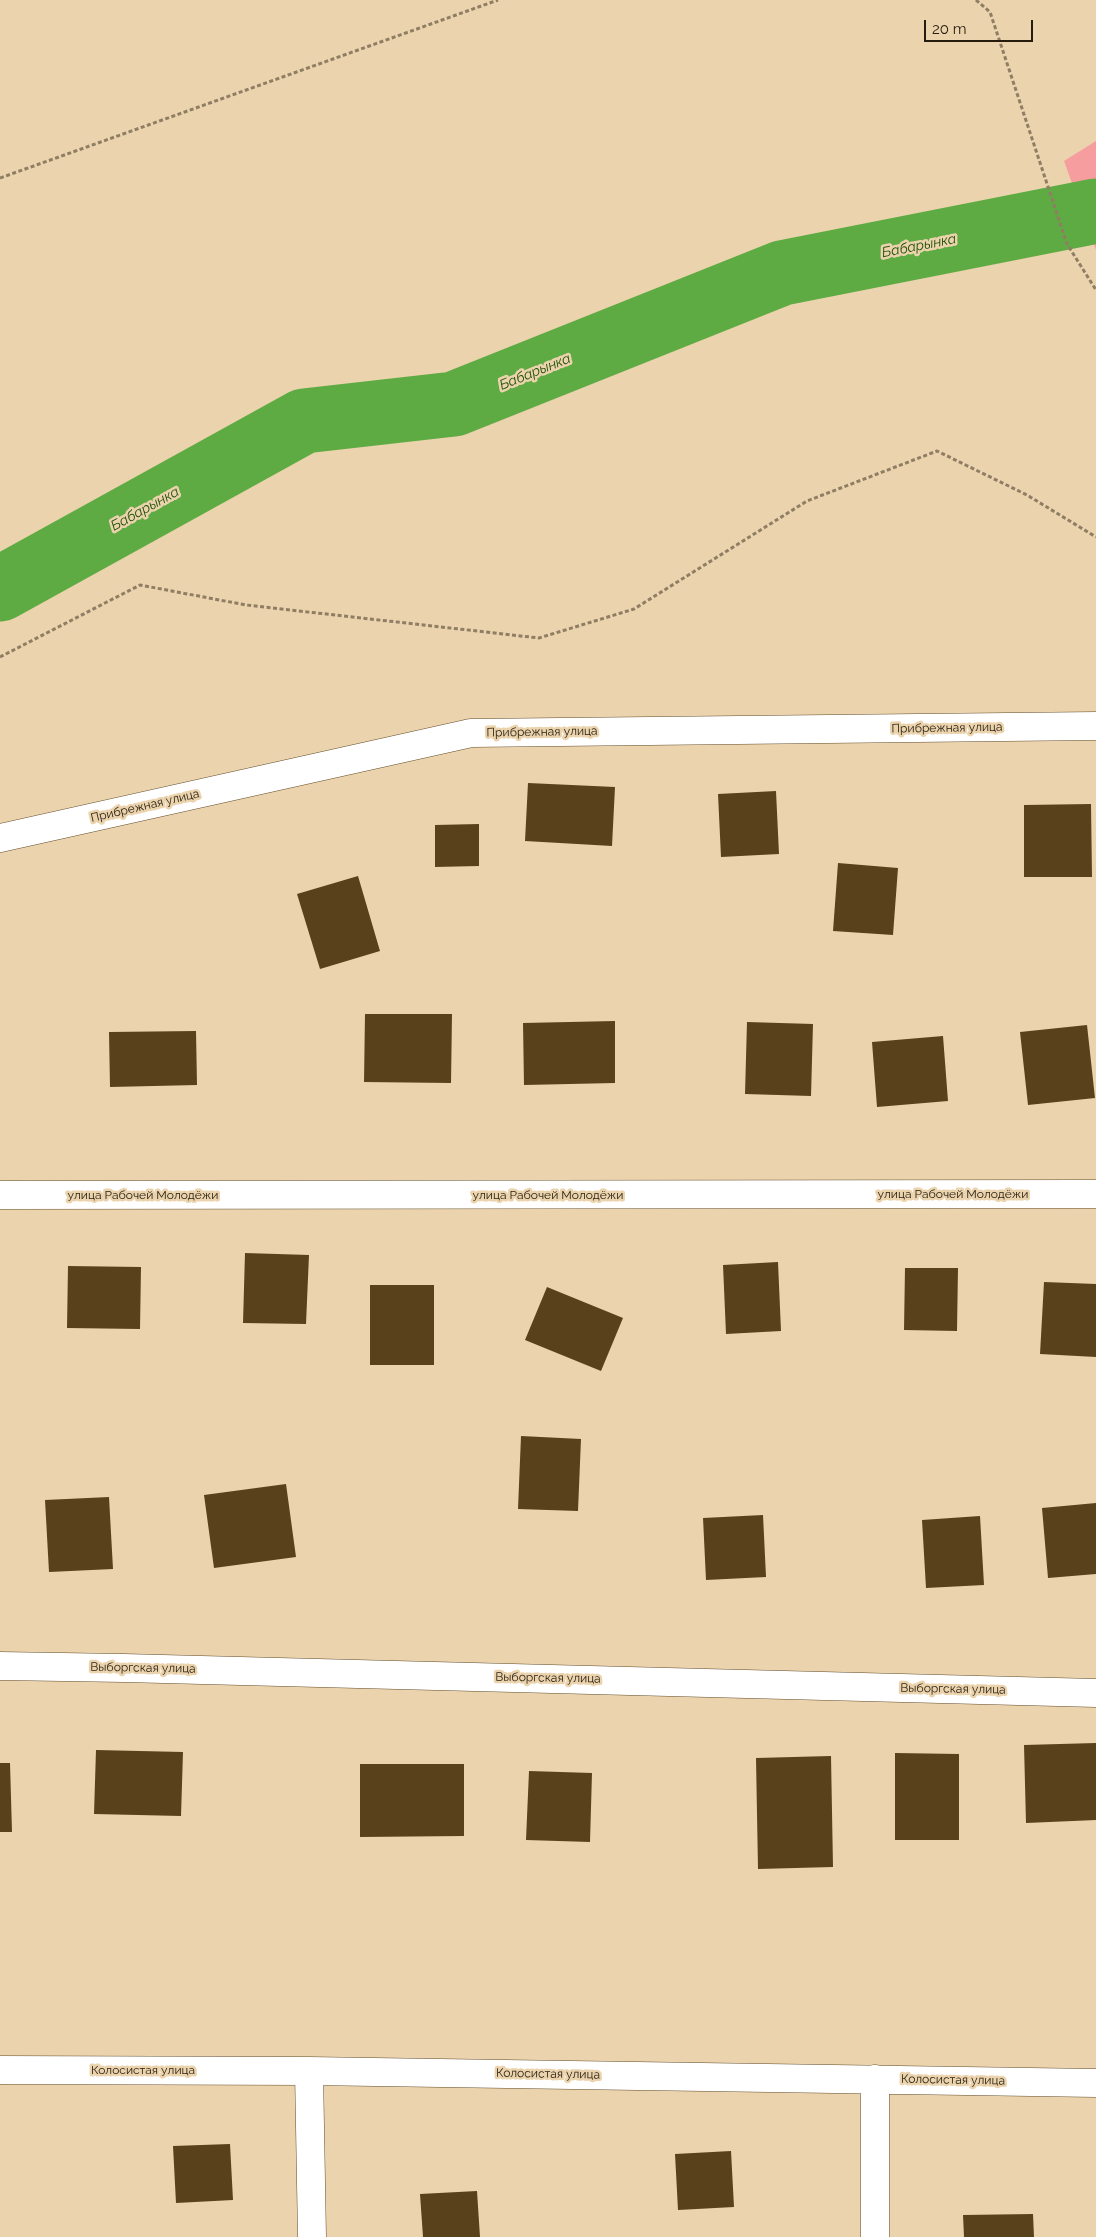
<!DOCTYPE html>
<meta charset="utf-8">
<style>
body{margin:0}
#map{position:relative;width:1096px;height:2237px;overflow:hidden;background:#ebd3ad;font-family:Raleway,sans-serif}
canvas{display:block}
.scale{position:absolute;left:924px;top:20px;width:109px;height:22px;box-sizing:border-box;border:2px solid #251c0e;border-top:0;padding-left:6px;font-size:15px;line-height:18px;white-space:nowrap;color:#251c0e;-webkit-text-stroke:4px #ebd3ad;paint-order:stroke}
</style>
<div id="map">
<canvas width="1096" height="2237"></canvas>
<div class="scale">20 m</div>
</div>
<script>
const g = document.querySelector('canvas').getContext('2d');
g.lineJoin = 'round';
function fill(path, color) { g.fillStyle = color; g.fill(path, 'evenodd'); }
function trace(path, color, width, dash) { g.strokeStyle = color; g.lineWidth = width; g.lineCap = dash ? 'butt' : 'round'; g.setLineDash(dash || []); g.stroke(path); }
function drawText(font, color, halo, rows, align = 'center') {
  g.font = font + ' Raleway,sans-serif'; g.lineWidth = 5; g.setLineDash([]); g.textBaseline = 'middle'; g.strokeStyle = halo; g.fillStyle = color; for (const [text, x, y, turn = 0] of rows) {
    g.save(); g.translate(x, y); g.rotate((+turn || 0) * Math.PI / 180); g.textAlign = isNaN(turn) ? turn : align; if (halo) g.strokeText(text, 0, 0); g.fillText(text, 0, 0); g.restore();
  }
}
fill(new Path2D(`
 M1096,141V250L1064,161Z`), '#f69d9f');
trace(new Path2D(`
 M0,589L304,421L454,404L782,273L1096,211`), '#5fab43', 65);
fill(new Path2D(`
 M528,783L615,787L612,846L525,841Z
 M776,791L779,854L721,857L718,794Z
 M1091,804L1092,877H1024V805Z
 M479,824V866L435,867V825Z
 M838,863L898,868L893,935L833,931Z
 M358,876L380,951L320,969L297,894Z
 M365,1014H452L451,1083L364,1082Z
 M615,1021V1083L524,1085L523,1023Z
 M747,1022L813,1024L811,1096L745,1094Z
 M1087,1025L1095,1098L1028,1105L1020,1032Z
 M196,1031L197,1085L110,1087L109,1032Z
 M943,1036L948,1101L877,1107L872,1042Z
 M245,1253L309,1255L306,1324L243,1323Z
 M778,1262L781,1331L726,1334L723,1265Z
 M68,1266L141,1267L140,1329L67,1328Z
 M905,1268H958L957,1331L904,1330Z
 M1044,1282L1096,1284V1357L1040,1354Z
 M370,1285H434V1365H370Z
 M547,1287L623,1318L601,1371L525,1340Z
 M521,1436L581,1439L578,1511L518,1509Z
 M286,1484L296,1557L214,1568L204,1495Z
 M109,1497L113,1569L49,1572L45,1500Z
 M1096,1503V1574L1048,1578L1042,1508Z
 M763,1515L766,1577L706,1580L703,1518Z
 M980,1516L984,1585L926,1588L922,1520Z
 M1096,1743V1820L1026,1823L1024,1745Z
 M96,1750L183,1752L181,1816L94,1814Z
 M895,1753L959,1754V1840H895Z
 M831,1756L833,1867L758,1869L756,1758Z
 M0,1763H10L12,1832H0Z
 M360,1764H464V1836L360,1837Z
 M529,1771L592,1773L590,1842L526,1840Z
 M230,2144L233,2200L176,2203L173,2146Z
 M731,2151L734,2207L678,2210L675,2154Z
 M477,2191L480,2237H423L420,2194Z
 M1033,2214L1034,2237H964L963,2215Z`), '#59421b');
const minor = new Path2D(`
 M0,838L471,733L1096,726
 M0,1195L1096,1194
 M0,1666L124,1668L1096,1693
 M0,2070L309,2071L1096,2083
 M309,2071L312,2237
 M875,2079V2237`);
trace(minor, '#634e2c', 29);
trace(new Path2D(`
 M976,0L990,12L1067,244L1096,290
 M0,178L498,0
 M0,657L140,585L246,605L539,638L634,609L807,501L937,451L1027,495L1096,537`), '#8f7e63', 3, [4, 2.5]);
trace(minor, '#fff', 28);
drawText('12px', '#251c0e', '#ebd3ad', [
 ["Прибрежная улица",947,728,-1],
 ["Прибрежная улица",542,732,-1],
 ["Прибрежная улица",145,806,-13],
 ["улица Рабочей Молодёжи",953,1194],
 ["улица Рабочей Молодёжи",143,1195],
 ["улица Рабочей Молодёжи",548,1195],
 ["Выборгская улица",143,1668,1],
 ["Выборгская улица",548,1678,1],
 ["Выборгская улица",953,1689,1],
 ["Колосистая улица",143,2070],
 ["Колосистая улица",548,2074,1],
 ["Колосистая улица",953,2080,1]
]);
drawText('italic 14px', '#1e5006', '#ebd3ad', [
 ["Бабарынка",919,246,-11],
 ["Бабарынка",535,372,-22],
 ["Бабарынка",145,509,-29]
]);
</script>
